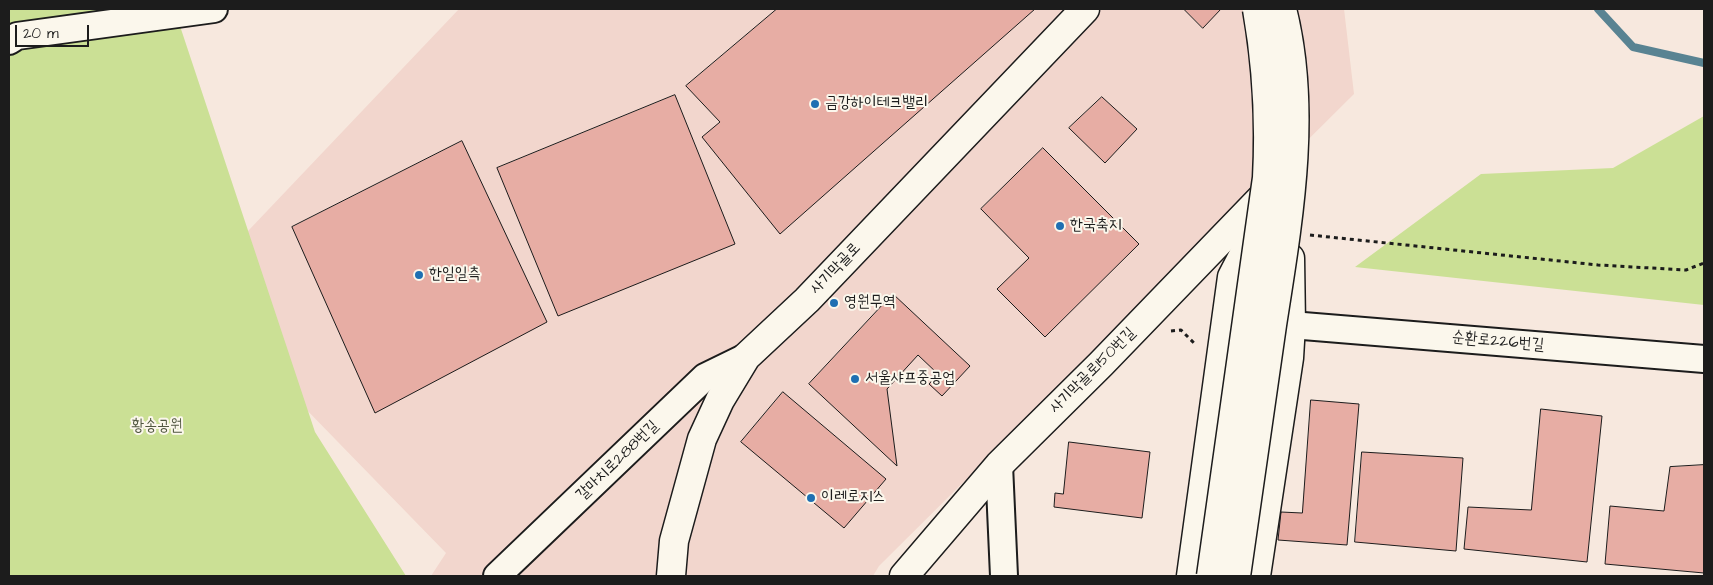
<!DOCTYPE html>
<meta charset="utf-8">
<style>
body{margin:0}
#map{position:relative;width:1713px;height:585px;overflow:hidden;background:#f7e8de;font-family:"Architects Daughter",sans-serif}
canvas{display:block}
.frame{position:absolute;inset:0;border:10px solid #1c1c1c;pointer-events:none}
.scale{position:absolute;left:15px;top:25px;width:74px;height:22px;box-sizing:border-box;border:2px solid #1c1c1c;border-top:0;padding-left:6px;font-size:15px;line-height:18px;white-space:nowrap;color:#1c1c1c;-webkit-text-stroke:4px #fbf7ec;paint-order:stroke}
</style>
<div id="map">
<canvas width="1713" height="585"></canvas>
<div class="frame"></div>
<div class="scale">20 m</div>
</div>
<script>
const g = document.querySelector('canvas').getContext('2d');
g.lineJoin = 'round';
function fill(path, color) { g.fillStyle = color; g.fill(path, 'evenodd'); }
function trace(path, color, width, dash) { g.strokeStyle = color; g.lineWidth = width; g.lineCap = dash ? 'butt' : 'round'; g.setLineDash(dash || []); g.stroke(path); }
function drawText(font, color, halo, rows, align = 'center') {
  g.font = font + ' "Architects Daughter","Poor Story",sans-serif'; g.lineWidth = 4; g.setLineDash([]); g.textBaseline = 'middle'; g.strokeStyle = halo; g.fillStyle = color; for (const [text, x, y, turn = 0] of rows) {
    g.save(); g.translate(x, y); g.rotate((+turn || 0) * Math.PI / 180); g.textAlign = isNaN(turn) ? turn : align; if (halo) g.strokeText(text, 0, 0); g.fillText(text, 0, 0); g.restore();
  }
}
fill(new Path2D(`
 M459,9H1344L1354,94L879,566L873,576H431L446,553L191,291Z`), '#f2d6cd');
fill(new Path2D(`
 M9,9H200L176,14L315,432L406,576H9Z
 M1704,116V305L1355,267L1481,174L1613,168Z`), '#cbe095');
trace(new Path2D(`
 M1598,9L1633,47L1704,63`), '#598392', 8);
const building = new Path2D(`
 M777,9H1035L780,234L702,137L720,122L686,86Z
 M1184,9H1221L1203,28Z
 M675,95L735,244L558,316L497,168Z
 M1102,97L1137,129L1105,163L1069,128Z
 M462,141L547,322L375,413L292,227Z
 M1043,148L1139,244L1045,337L997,289L1029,258L981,209Z
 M893,294L970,366L942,396L929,384L938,374L918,355L887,389L897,466L809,384Z
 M783,392L886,479L844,528L741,442Z
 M1311,400L1359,404L1347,545L1278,540L1281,512L1302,513Z
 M1541,409L1602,416L1587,562L1464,549L1468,507L1531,510Z
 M1069,442L1150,452L1142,518L1054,507L1055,493L1063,494Z
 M1362,452L1463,458L1456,551L1355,542Z
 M1704,465V573L1605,564L1610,506L1664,511L1670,467Z`);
fill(building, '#e7ada4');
trace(building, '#1c1c1c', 1);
const minor = new Path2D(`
 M9,41L17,36L214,9
 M1291,325L1704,359
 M999,465L1004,576
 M497,576L705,377L746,357`);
const tertiary = new Path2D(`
 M671,576L674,541L702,439L720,400L746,357L807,300L1085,9
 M904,576L999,465L1101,364L1274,185`);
const secondary = new Path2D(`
 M1191,576L1232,277L1259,225
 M1256,576L1289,358L1291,325L1290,258`);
trace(minor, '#1c1c1c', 30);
trace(tertiary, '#1c1c1c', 31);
trace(secondary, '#1c1c1c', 31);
trace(new Path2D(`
 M1310,235L1598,265L1686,270L1704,263
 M1171,331L1181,330L1196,345`), '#1c1c1c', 3, [4, 4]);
trace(minor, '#fbf7ec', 26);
trace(tertiary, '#fbf7ec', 28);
trace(secondary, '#fbf7ec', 28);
const secondaryBridge = new Path2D(`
 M1211,576L1267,178C1270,121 1267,66 1257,9
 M1236,576C1248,492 1260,409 1272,325C1288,222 1308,112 1282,9`);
trace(secondaryBridge, '#1c1c1c', 31, []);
trace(secondaryBridge, '#fbf7ec', 28);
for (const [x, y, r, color] of [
 [815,104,5,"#1f6fb2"],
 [1060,226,5,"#1f6fb2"],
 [419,275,5,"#1f6fb2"],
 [834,303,5,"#1f6fb2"],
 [855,379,5,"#1f6fb2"],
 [811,498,5,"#1f6fb2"]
]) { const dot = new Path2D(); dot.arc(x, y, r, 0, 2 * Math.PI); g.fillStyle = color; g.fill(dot); trace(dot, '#fbf7ec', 2); }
drawText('16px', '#1c1c1c', '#fbf7ec', [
 ["금강하이테크밸리",825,104],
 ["한국축지",1070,226],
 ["한일일측",429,275],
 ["영원무역",844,303],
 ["서울샤프중공업",865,379],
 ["이레로지스",821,498]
], 'left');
drawText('16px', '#1c1c1c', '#fbf7ec', [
 ["사기막골로",836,269,-46],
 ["순환로226번길",1498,342,5],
 ["사기막골로150번길",1093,371,-45],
 ["갈마치로288번길",618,461,-44]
]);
drawText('16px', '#515740', '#fbf7ec', [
 ["황송공원",157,427]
]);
</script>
